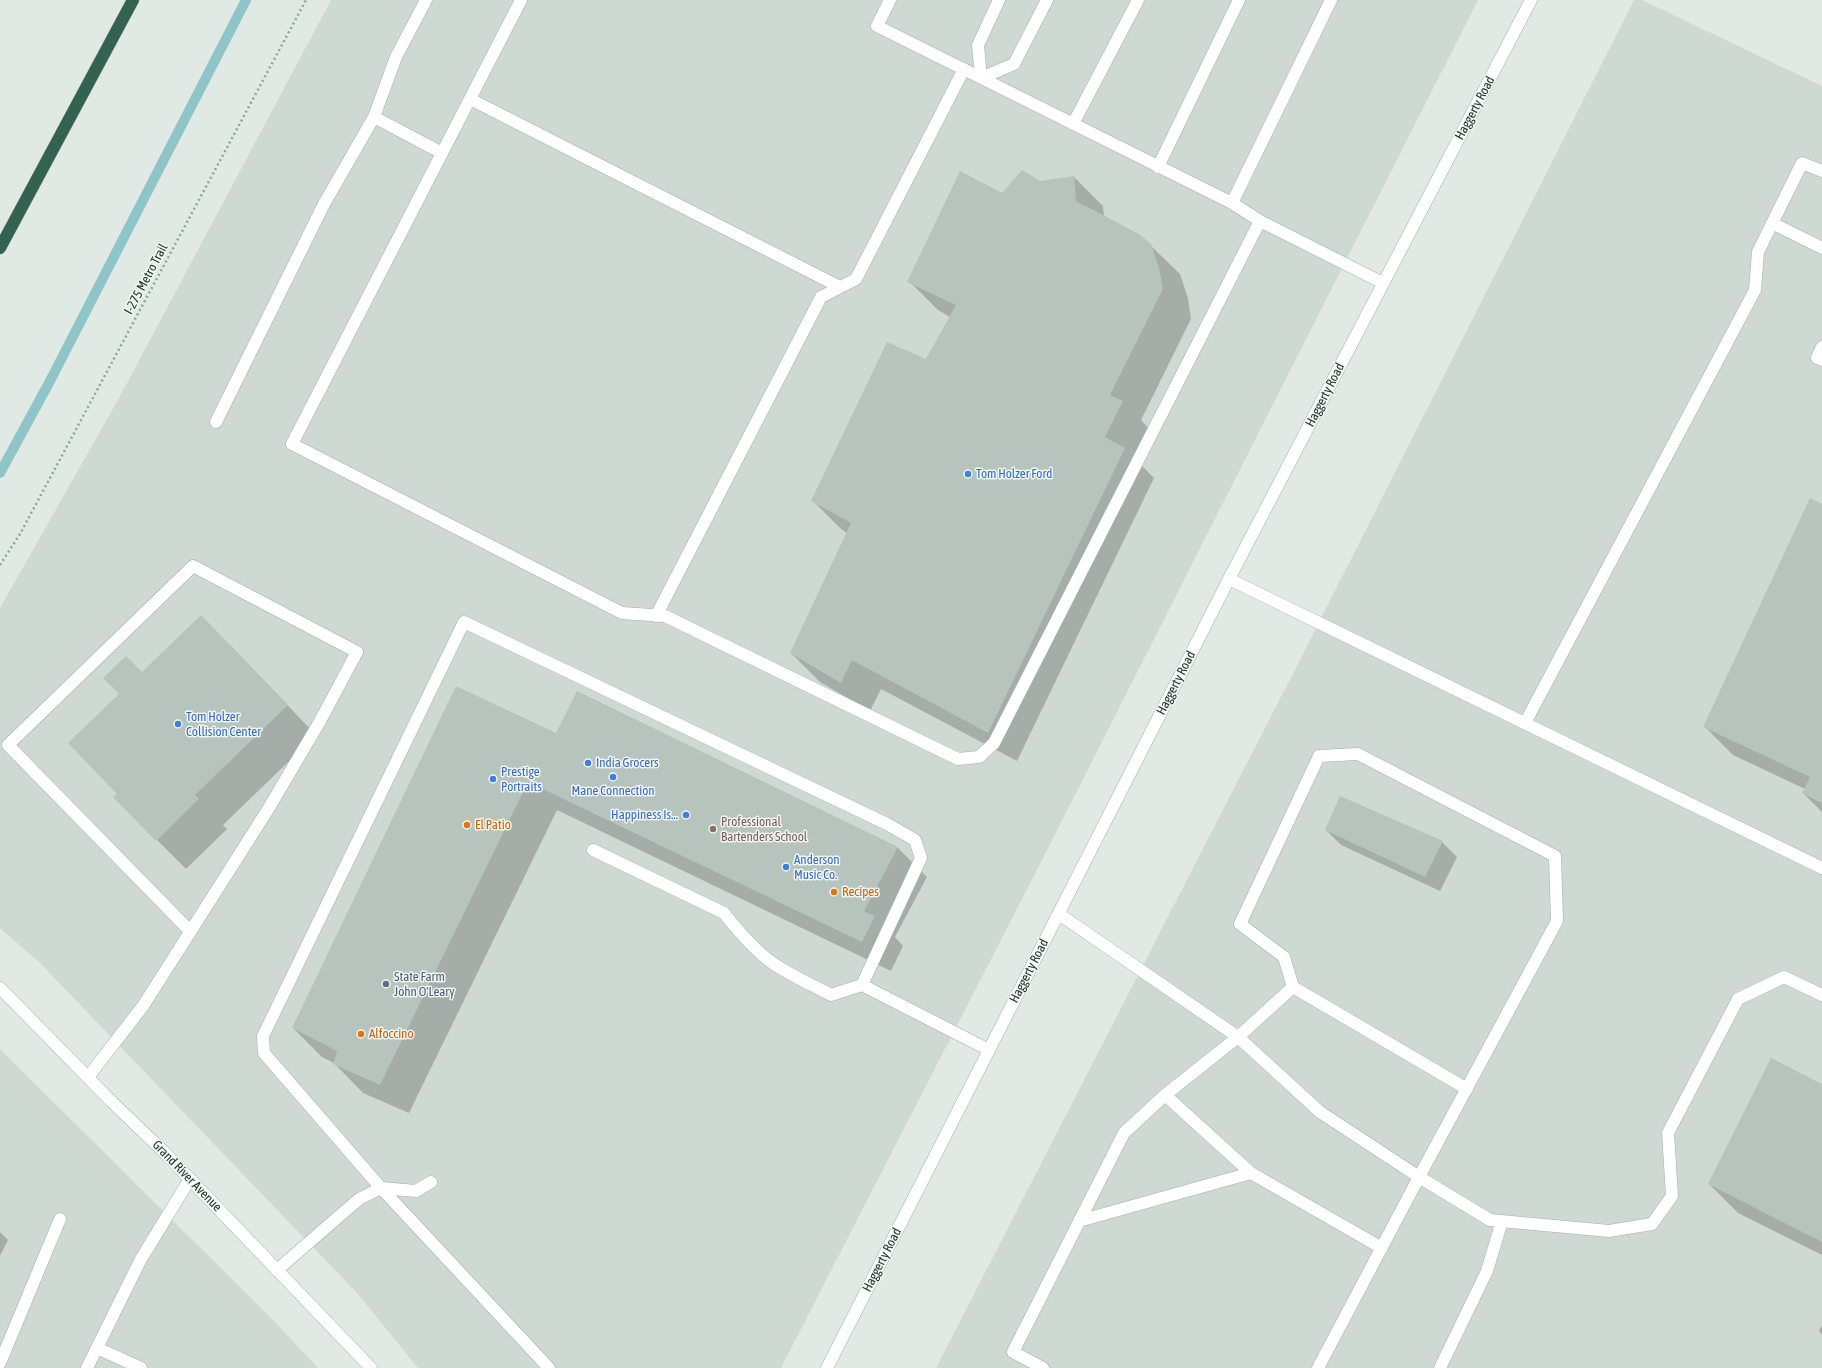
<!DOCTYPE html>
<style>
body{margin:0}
canvas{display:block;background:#e1e9e5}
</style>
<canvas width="1822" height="1368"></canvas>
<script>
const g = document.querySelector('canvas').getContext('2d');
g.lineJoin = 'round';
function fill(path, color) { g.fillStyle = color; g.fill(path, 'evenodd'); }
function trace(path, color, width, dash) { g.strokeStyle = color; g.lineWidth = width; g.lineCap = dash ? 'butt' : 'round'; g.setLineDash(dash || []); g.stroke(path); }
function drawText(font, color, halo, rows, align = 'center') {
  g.font = font + ' "Asap Condensed",sans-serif'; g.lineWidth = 3; g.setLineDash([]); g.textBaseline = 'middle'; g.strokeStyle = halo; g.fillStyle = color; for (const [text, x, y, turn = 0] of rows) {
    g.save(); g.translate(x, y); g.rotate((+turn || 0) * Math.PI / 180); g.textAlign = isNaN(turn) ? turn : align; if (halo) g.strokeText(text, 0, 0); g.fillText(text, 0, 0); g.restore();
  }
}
fill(new Path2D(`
 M331,0H1478L1040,864L781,1368H418L357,1293L40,963L0,928V608L119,398Z
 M1634,0H1642L1822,86V1368H936L1303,654Z
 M0,1049L275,1322L318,1368H0Z`), '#cfd9d3');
fill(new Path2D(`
 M1074,177L1103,206L1104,216L1150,245L1180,274L1188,298L1191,319L1141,420L1151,431L1137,461L1154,478L1017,761L881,689L870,711L820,682L791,653L847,533L841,529L812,500L926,360L950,317L938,310L909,281L1002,195L1040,182Z
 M1822,505V812L1803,793L1805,789L1733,755L1704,726Z
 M230,645L316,735L223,825L227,829L186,869L114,797L118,794L142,673Z
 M577,692L898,848L927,877L895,937L903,946L891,971L557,810L409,1113L363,1093L334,1063L322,1057L293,1028L557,734Z
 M1341,797L1442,842L1457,857L1440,891L1341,845L1326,830Z
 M1822,1085V1255L1738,1213L1709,1184Z
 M0,1232L8,1240L0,1256Z
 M1822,1325V1335L1819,1331Z`), '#0003');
trace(new Path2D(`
 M0,473L50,381L246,0`), '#8fc5c8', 10);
fill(new Path2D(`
 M1022,170L1040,181L1074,176L1076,201L1139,234L1151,244L1159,268L1163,289L1110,395L1123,401L1105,437L1125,448L988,733L852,660L841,683L790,653L851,523L811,501L887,342L926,359L956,305L907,282L960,171L1002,193Z
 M1810,498L1822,504V803L1802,793L1810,777L1703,727Z
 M201,615L288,705L195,795L199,799L156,841L113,797L117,794L68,743L119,694L103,678L126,656L142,672Z
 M456,686L556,733L577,691L898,847L864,911L875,916L862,942L528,782L380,1085L333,1064L337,1051L292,1028Z
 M1340,796L1443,841L1425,877L1325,830Z
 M1771,1058L1822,1084V1242L1708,1184Z`), '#b6c4bd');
const service = new Path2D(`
 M426,0L396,57L374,117L442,153
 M521,0L292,444L622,613L665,616L958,759L979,757L994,743L1260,221
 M890,0L877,26L1232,203L1260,221L1383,283
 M981,78L1014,64L1047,0
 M981,78L978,45L999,0
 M470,99L840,287
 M1073,124L1138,0
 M1158,167L1239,0
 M1232,203L1331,0
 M1772,223L1822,248
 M1822,347L1817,358L1822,360
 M216,422L324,204L374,117
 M1229,579L1822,868
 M656,616L821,297L856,279L964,69
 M1525,723L1755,290L1758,252L1802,163L1822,171
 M593,850L724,913C738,931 755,951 774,964C792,976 812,985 831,995L862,985L989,1050
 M1059,914L1238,1037L1320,1112L1419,1177L1318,1368
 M1293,987L1467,1089
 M88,1077L143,1006L267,811L319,723L357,652L193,566L8,745L190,931
 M1165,1095L1251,1173L1382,1248
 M1079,1221L1251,1173
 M277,1270L359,1199L381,1188L416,1191L431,1182
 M97,1348L141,1368
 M0,1363L60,1219
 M87,1368L141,1259L190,1179
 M549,1368L381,1188L264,1053L263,1036L464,622L887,824L915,840L921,858L862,985
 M1043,1368L1013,1352L1124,1133L1165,1095L1238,1037L1293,987L1284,957L1240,924L1319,756L1358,754L1555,856L1557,921L1419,1177L1490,1220L1609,1231L1652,1224L1672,1196L1668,1133L1738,999L1784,977L1822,995
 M1440,1368L1487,1271L1502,1221`);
const tertiary = new Path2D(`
 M827,1368L1229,579L1531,0`);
const secondary = new Path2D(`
 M0,988L112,1102L163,1151L371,1368`);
const motorway = new Path2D(`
 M0,248L133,0`);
trace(service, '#a4b0ab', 13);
trace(tertiary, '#a4b0ab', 13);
trace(secondary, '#a1b4ab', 13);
trace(motorway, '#bdc3c1', 13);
trace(new Path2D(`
 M0,565L20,534L306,0`), '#85a99a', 2.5, [2, 3]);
trace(service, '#fff', 12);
trace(tertiary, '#fff', 12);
trace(secondary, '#fff', 12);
trace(motorway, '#336152', 12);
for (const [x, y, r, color] of [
 [968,474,4,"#3f7fe0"],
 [178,724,4,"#3f7fe0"],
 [588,763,4,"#3f7fe0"],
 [613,777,4,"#3f7fe0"],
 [493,779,4,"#3f7fe0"],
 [686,815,4,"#3f7fe0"],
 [467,825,4,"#e8710a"],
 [713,829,4,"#8d6e63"],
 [786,867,4,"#3f7fe0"],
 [834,892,4,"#e8710a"],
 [386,984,4,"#5c6f8a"],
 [361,1034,4,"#e8710a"]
]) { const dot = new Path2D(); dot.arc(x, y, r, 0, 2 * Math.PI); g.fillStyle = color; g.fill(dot); trace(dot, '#f1f6f3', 1.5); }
drawText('13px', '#233830', '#f1f6f3', [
 ["Haggerty Road",1475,108,-62],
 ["I-275 Metro Trail",146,279,-62],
 ["Haggerty Road",1325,395,-63],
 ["Haggerty Road",1176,683,-63],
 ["Haggerty Road",1029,971,-63],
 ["Grand River Avenue",187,1176,46],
 ["Haggerty Road",882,1260,-63]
]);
drawText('13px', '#366cbe', '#f1f6f3', [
 ["Tom Holzer Ford",976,474],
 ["Tom Holzer",186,717],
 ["Collision Center",186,732],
 ["India Grocers",596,763],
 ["Prestige",501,772],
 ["Portraits",501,787],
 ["Mane Connection",613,791,"center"],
 ["Happiness Is...",678,815,"right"],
 ["Anderson",794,860],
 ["Music Co.",794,875]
], 'left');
drawText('13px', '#785e54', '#f1f6f3', [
 ["Professional",721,822],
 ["Bartenders School",721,837]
], 'left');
drawText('13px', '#c56008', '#f1f6f3', [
 ["El Patio",475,825],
 ["Recipes",842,892],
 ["Alfoccino",369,1034]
], 'left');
drawText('13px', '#4e5e75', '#f1f6f3', [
 ["State Farm",394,977],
 ["John O'Leary",394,992]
], 'left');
</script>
